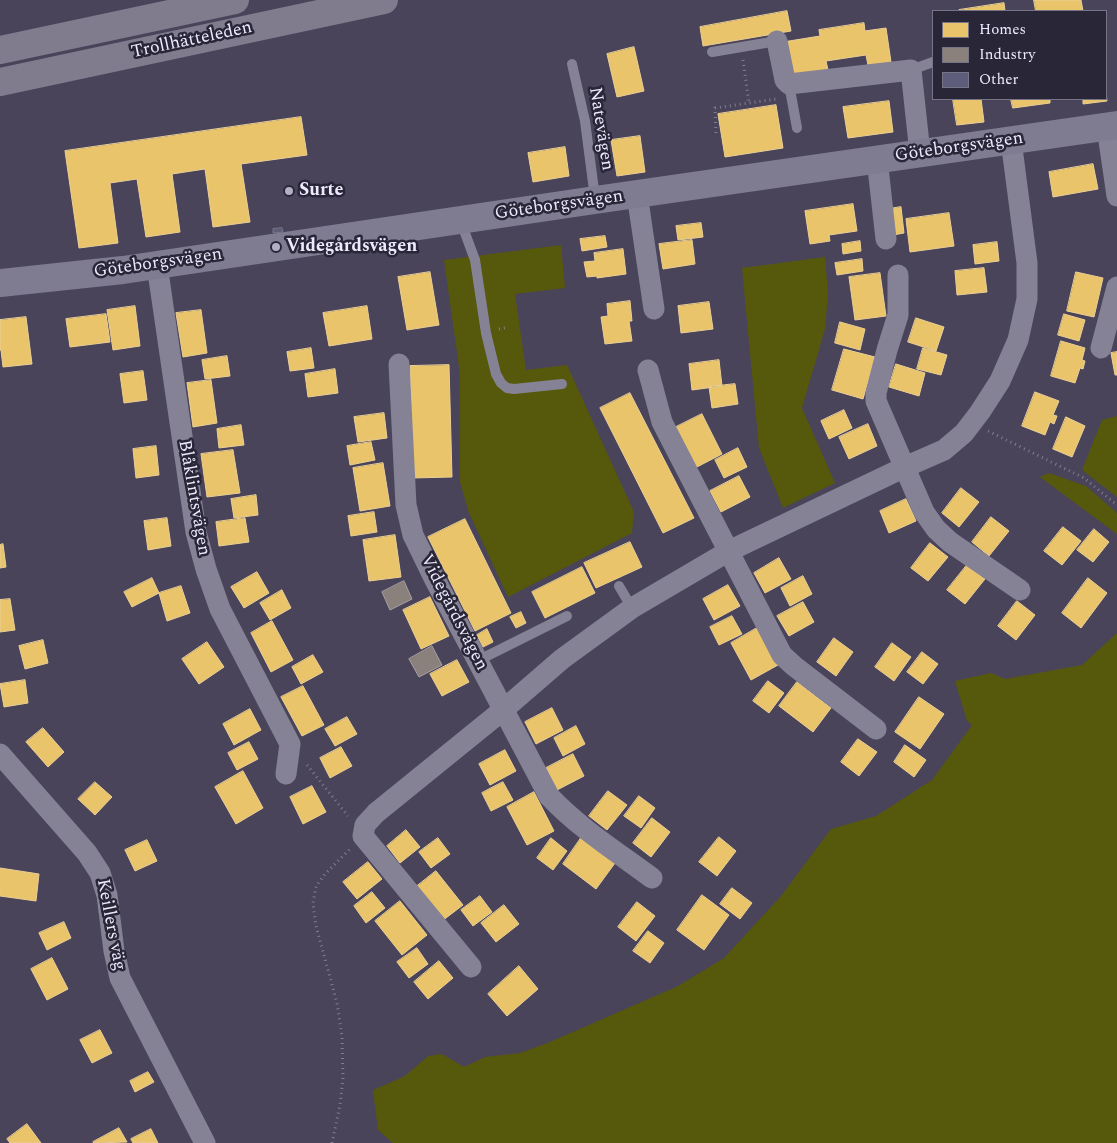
<!DOCTYPE html>
<meta charset="utf-8">
<style>
body{margin:0}
#map{position:relative;width:1117px;height:1143px;overflow:hidden;background:#49445a;font-family:Spectral,serif}
canvas{display:block}
.legend{position:absolute;left:932px;top:10px;width:175px;height:90px;box-sizing:border-box;background:#292638;border:1px solid #777487;margin:0;padding:6px 9px;list-style:none;font-size:15px;color:#edeafd}
.legend li{display:flex;align-items:center;gap:10px;height:25px}
.legend b{width:25px;border:1px solid #777487}
</style>
<div id="map">
<canvas width="1117" height="1143"></canvas>
<ul class="legend">
<li><b style="height:14px;background:#e9c46a"></b>Homes</li>
<li><b style="height:14px;background:#8a817c"></b>Industry</li>
<li><b style="height:14px;background:#5d5c7a"></b>Other</li>
</ul>
</div>
<script>
const g = document.querySelector('canvas').getContext('2d');
g.lineJoin = 'round';
function fill(path, color) { g.fillStyle = color; g.fill(path, 'evenodd'); }
function trace(path, color, width, dash) { g.strokeStyle = color; g.lineWidth = width; g.lineCap = dash ? 'butt' : 'round'; g.setLineDash(dash || []); g.stroke(path); }
function drawText(font, color, halo, rows, align = 'center') {
  g.font = font + ' Spectral,serif'; g.lineWidth = 5; g.setLineDash([]); g.textBaseline = 'middle'; g.strokeStyle = halo; g.fillStyle = color; for (const [text, x, y, turn = 0] of rows) {
    g.save(); g.translate(x, y); g.rotate((+turn || 0) * Math.PI / 180); g.textAlign = isNaN(turn) ? turn : align; if (halo) g.strokeText(text, 0, 0); g.fillText(text, 0, 0); g.restore();
  }
}
fill(new Path2D(`
 M561,245L565,288L515,294L526,370L567,365L634,512L632,533L508,597L469,513L460,482V374L444,260Z
 M825,257L828,294L825,329L802,408L835,483L783,508L759,448L742,268Z
 M1117,416V497L1082,470L1102,420Z
 M1049,473L1086,486L1117,513V534L1040,477Z
 M1117,633V1143H393L378,1130L373,1090L405,1076L428,1056L442,1054L464,1067L485,1057L520,1053L550,1042L678,986L724,958L781,896L831,829L876,816L932,780L972,725L967,721L955,681L991,673L1005,679L1082,665Z`), '#56580c');
const homes = new Path2D(`
 M1034,0H1081L1083,11H1036Z
 M1004,3L1005,11H959V10Z
 M787,11L791,31L703,46L700,27Z
 M864,23L865,31L886,28L891,62L868,65L866,55L826,61L828,70L789,76L783,42L820,36L819,30Z
 M634,47L644,91L617,97L607,54Z
 M1106,93L1107,101L1083,104V99H1106Z
 M953,99H981L984,122L957,125Z
 M1011,99H1050V103L1013,108Z
 M889,101L893,132L848,138L843,107Z
 M776,105L783,148L725,157L718,114Z
 M301,117L307,155L241,164L250,222L213,227L205,169L172,174L180,232L146,237L137,179L110,183L118,243L79,248L65,151Z
 M640,136L645,172L617,176L611,140Z
 M565,147L569,176L533,182L528,153Z
 M1093,164L1098,189L1053,197L1049,172Z
 M853,204L857,231L829,235L830,241L810,244L805,211Z
 M901,207L904,233L893,235L889,209Z
 M949,213L954,246L910,252L906,219Z
 M701,223L703,237L678,240L676,226Z
 M605,236L607,247L582,251L580,239Z
 M692,240L695,264L663,269L659,244Z
 M860,241L861,251L843,254L842,244Z
 M997,242L999,261L975,264L973,245Z
 M623,249L626,274L597,278V276L587,277L584,262L595,261L594,253Z
 M862,259L863,271L837,275L835,263Z
 M984,268L987,292L957,295L955,271Z
 M430,272L439,325L407,330L398,277Z
 M1076,272L1103,278L1094,317L1067,311Z
 M880,273L886,316L855,320L849,277Z
 M630,301L632,321H629L632,341L605,344L601,317L608,316L607,304Z
 M709,302L713,329L681,333L678,306Z
 M135,306L140,346L113,350L107,310Z
 M367,306L372,339L329,346L323,313Z
 M201,310L207,353L183,357L176,313Z
 M106,314L110,342L70,347L66,319Z
 M1064,314L1085,320L1079,341L1058,335Z
 M26,317L32,364L3,367L1,350H0V320Z
 M916,318L944,327L936,351L908,342Z
 M840,322L865,329L860,350L835,343Z
 M1061,341L1085,348L1082,360L1085,361L1083,369L1080,368L1075,383L1051,376Z
 M311,348L314,368L290,371L287,352Z
 M923,348L947,355L941,375L917,369Z
 M844,349L875,357L863,399L832,390Z
 M1117,352V375H1115L1111,353Z
 M227,356L230,376L205,379L202,360Z
 M719,360L722,386L692,390L689,364Z
 M896,364L925,373L919,396L889,387Z
 M449,365L452,477L413,478L410,366Z
 M335,369L338,393L308,397L305,374Z
 M143,371L147,400L124,403L120,374Z
 M211,380L217,423L193,427L187,383Z
 M735,384L738,404L712,408L709,387Z
 M1035,392L1059,401L1053,415L1057,416L1054,424L1050,422L1045,435L1022,426Z
 M630,393L694,518L663,533L600,408Z
 M844,410L852,428L829,439L821,421Z
 M384,413L387,438L358,442L354,417Z
 M702,414L722,454L695,468L674,428Z
 M1066,417L1085,426L1072,457L1053,449Z
 M868,424L877,446L849,459L839,437Z
 M241,425L244,445L219,448L217,429Z
 M371,442L375,460L350,465L347,446Z
 M156,446L159,475L136,478L133,449Z
 M738,448L747,467L724,478L715,460Z
 M233,450L240,493L207,497L201,454Z
 M383,463L390,506L360,511L353,468Z
 M739,476L750,497L721,512L710,491Z
 M961,488L979,502L959,527L942,513Z
 M256,495L258,515L234,518L231,499Z
 M906,499L916,521L889,533L880,511Z
 M374,512L377,532L351,536L348,516Z
 M991,517L1009,531L989,556L972,542Z
 M167,518L171,546L148,550L144,521Z
 M245,518L249,542L219,546L216,522Z
 M465,519L511,613L475,631L428,537Z
 M1063,527L1081,541L1062,565L1044,551Z
 M1094,529L1109,542L1093,562L1077,550Z
 M395,535L401,577L369,581L363,540Z
 M630,542L642,567L596,588L584,563Z
 M930,543L948,557L928,581L911,568Z
 M3,544L6,567L0,568V545Z
 M779,558L791,579L765,593L754,573Z
 M967,565L985,579L965,604L947,590Z
 M582,567L595,593L545,618L532,592Z
 M257,572L269,593L244,608L231,587Z
 M803,576L812,594L790,606L781,588Z
 M152,578L159,593L132,607L124,592Z
 M1088,578L1107,593L1081,628L1062,613Z
 M728,585L740,606L714,620L703,599Z
 M181,586L190,613L167,621L159,593Z
 M282,590L291,608L270,620L260,603Z
 M430,597L449,636L421,649L403,610Z
 M10,599L15,630L0,632V600Z
 M1017,601L1035,615L1016,640L998,626Z
 M803,602L814,622L789,636L777,616Z
 M521,612L526,623L516,628L510,617Z
 M732,616L742,634L719,645L710,627Z
 M272,621L293,660L271,672L251,633Z
 M757,628L778,665L751,680L731,643Z
 M487,629L493,642L483,647L477,635Z
 M834,638L853,652L836,676L817,662Z
 M43,640L48,663L25,669L19,646Z
 M207,642L224,667L199,684L182,659Z
 M892,643L911,657L894,681L875,667Z
 M922,652L938,664L923,684L907,672Z
 M313,655L323,672L301,684L292,667Z
 M457,660L469,682L442,696L430,674Z
 M25,680L28,703L4,707L0,684Z
 M768,681L784,693L769,713L753,701Z
 M797,682L831,708L813,732L779,706Z
 M303,686L324,725L302,736L281,697Z
 M919,697L944,714L920,749L895,732Z
 M552,708L563,730L536,744L525,722Z
 M250,709L261,730L234,745L223,724Z
 M347,717L357,734L335,746L325,729Z
 M576,726L585,744L563,756L554,738Z
 M43,728L64,752L48,767L26,742Z
 M858,739L877,752L859,776L841,762Z
 M249,742L258,759L237,770L228,753Z
 M905,745L926,760L914,777L894,762Z
 M341,747L352,766L330,778L320,758Z
 M505,750L516,771L490,785L479,764Z
 M573,754L584,776L557,790L546,768Z
 M243,771L263,808L236,824L215,787Z
 M95,782L112,797L95,815L78,799Z
 M503,782L513,800L491,811L482,793Z
 M312,786L326,812L303,824L290,797Z
 M608,791L627,805L607,830L589,816Z
 M534,792L554,831L527,845L507,807Z
 M639,796L655,808L641,828L624,816Z
 M652,818L670,832L651,857L633,843Z
 M406,830L420,847L400,863L387,846Z
 M719,837L736,851L717,876L699,862Z
 M438,838L450,854L431,868L419,852Z
 M551,838L567,851L553,870L537,858Z
 M581,838L615,863L596,889L563,864Z
 M147,840L157,861L135,871L125,850Z
 M368,862L382,879L357,899L343,882Z
 M0,868L39,874L36,901L0,896Z
 M436,871L463,905L442,921L416,887Z
 M732,888L752,903L740,919L720,904Z
 M372,892L385,908L366,923L354,906Z
 M702,895L729,915L704,950L677,930Z
 M480,896L492,912L473,926L461,910Z
 M400,901L427,935L402,955L375,921Z
 M637,902L655,916L636,941L618,927Z
 M504,905L519,924L496,942L481,923Z
 M64,922L71,938L47,950L39,933Z
 M648,931L664,943L650,963L633,951Z
 M417,948L428,964L409,978L397,962Z
 M52,958L68,989L47,1000L31,969Z
 M439,961L453,978L428,999L414,982Z
 M519,966L538,989L507,1016L488,994Z
 M100,1030L112,1053L92,1063L80,1040Z
 M148,1072L154,1082L135,1092L130,1081Z
 M27,1124L41,1143H10L7,1139Z
 M119,1128L127,1142L94,1143L93,1142Z
 M151,1129L158,1143H133L131,1139Z`);
fill(homes, '#e9c46a');
trace(homes, '#eacf96', 1);
const industry = new Path2D(`
 M404,581L412,599L390,610L382,592Z
 M432,646L442,665L419,677L409,659Z`);
fill(industry, '#8a817c');
trace(industry, '#a8a0a3', 1);
const building = new Path2D(`
 M282,228L283,232L273,233V229Z`);
fill(building, '#5d5c7a');
trace(building, '#777789', 1);
trace(new Path2D(`
 M743,60L749,103
 M716,133L715,108L776,99
 M499,329L508,327
 M988,431L1084,478L1117,505
 M307,765L348,816
 M332,1143L340,1105L343,1078L342,1036L337,1003L316,926L313,903L316,886L325,874L350,849`), '#817f8e', 3, [1, 4]);
trace(new Path2D(`
 M712,52L777,41
 M572,64L585,121L595,198
 M911,70L933,62
 M789,84L797,128
 M463,220L465,233L475,260L486,333L496,374L501,383L507,388L514,389L562,384
 M619,586L632,608
 M477,661L567,616`), '#858295', 10);
trace(new Path2D(`
 M777,41L785,80L789,84L911,70L920,153
 M1107,127L1117,196
 M877,159L886,239
 M637,194L654,309
 M157,265L196,532L206,569L220,609L290,744L286,774
 M898,275V315L887,350L876,393V401L924,512L936,529L950,542L1020,590
 M1101,348L1117,287
 M399,364L406,505L413,535L433,576L549,796C579,828 617,852 652,878
 M648,370L662,422L782,655L794,666L876,729
 M0,754L87,853L100,873L107,895L114,951L120,978L205,1143
 M471,967L363,836L365,825L376,813L503,710L562,659L632,608L729,551L905,467L944,450L964,433L980,412L1000,381L1018,340L1027,299V263L1011,140`), '#858295', 21);
trace(new Path2D(`
 M0,283L123,270L595,200L1117,125`), '#7f7b91', 28);
trace(new Path2D(`
 M0,50L235,0
 M0,82L384,0`), '#807c8e', 28);
for (const [x, y, r, color] of [
 [289,191,5,"#b4b0c4"],
 [276,247,5,"#b4b0c4"]
]) { const dot = new Path2D(); dot.arc(x, y, r, 0, 2 * Math.PI); g.fillStyle = color; g.fill(dot); trace(dot, '#292638', 2); }
drawText('18px', '#edeafd', '#292638', [
 ["Trollhätteleden",192,41,-12],
 ["Natevägen",600,129,81],
 ["Göteborgsvägen",959,148,-8],
 ["Göteborgsvägen",559,206,-8],
 ["Göteborgsvägen",158,264,-8],
 ["Blåklintsvägen",193,498,80],
 ["Videgårdsvägen",453,613,63],
 ["Keillers väg",110,925,79]
]);
drawText('bold 18px', '#edeafd', '#292638', [
 ["Surte",299,191],
 ["Videgårdsvägen",286,247]
], 'left');
</script>
